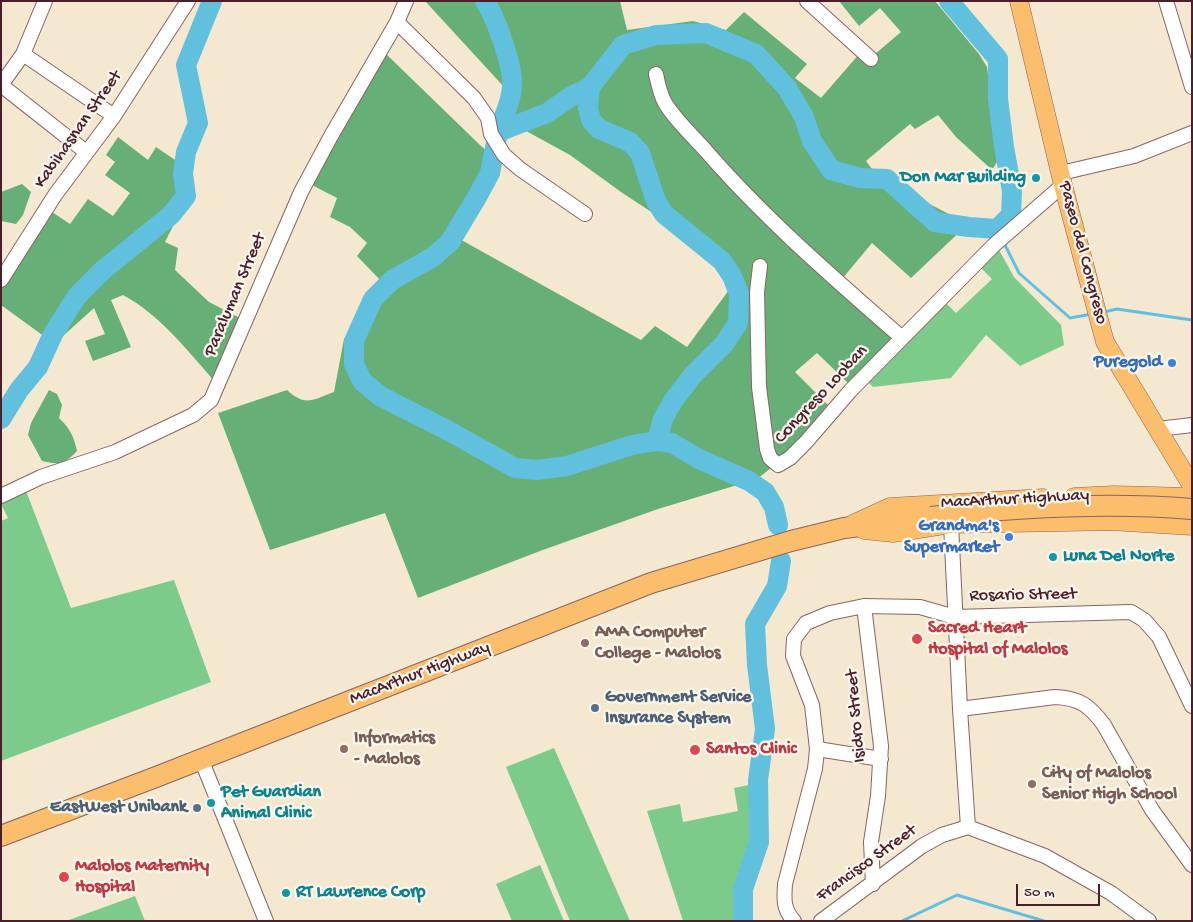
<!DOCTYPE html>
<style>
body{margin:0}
#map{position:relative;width:1193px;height:922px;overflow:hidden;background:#f5e8d0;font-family:"Gochi Hand",sans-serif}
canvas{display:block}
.frame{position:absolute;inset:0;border:2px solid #4a1f2b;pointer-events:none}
.scale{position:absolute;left:1016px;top:884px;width:84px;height:22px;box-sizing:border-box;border:2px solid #4a1f2b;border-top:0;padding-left:6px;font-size:15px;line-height:18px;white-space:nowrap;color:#4a1f2b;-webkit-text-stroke:4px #fbf7ec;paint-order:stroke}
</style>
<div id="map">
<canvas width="1193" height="922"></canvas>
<div class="frame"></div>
<div class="scale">50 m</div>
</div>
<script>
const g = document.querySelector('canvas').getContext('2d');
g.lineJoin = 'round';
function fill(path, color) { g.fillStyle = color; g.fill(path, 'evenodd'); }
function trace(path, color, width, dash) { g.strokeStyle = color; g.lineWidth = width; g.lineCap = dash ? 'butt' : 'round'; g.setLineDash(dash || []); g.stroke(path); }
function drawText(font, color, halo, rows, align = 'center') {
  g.font = font + ' "Gochi Hand",sans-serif'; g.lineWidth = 4.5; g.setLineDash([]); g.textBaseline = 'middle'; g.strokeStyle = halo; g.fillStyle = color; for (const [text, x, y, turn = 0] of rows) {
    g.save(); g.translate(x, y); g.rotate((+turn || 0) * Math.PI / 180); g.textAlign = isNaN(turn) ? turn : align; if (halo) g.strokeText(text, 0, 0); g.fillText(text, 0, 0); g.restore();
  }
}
fill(new Path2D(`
 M999,250L1014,277L1061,325L1064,345L1020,366L986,335L951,378L873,387L863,377L943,300L956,313L992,279L979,266Z
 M23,483L71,608L174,580L211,682L1,761V521L8,518L1,504V494Z
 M554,748L630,921H570L506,767Z
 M754,784L755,841L739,889V921H683L647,811L680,804L683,822L738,811L734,788Z
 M540,865L564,921H512L496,884Z
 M135,896L145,921H66Z`), '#7dcb8b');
fill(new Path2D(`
 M425,1H620L627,30L693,21L726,30L744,12L807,64L795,78L821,98L860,53L868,60L901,32L880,8L859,26L839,1H935L979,54L987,67L999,159L992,170L956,137L938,115L915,129L910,124L866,161L887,189L901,179L922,200L968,224L911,278L872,243L837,285L891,333L893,342L850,385L817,353L795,372L830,407L780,461L757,479L658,509L540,551L418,598L385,513L270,550L218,413L287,390C306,407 312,400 334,392L344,339L380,287L384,284L357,256L367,243L350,227L330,217L337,198L308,183L384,52L480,145L498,161L456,237L641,340L655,326L687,347L729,290L724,275L709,257L662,219L621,192L570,155L506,120L516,100Z
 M118,137L148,160L156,147L181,164L183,195L178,216L165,242L178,248L175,270L209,302L240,318L216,383C190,353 158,313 123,295L111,300L131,347L93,361L85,341L105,334L94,308L53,345L45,337L1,305V284L49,210L70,224L88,199L113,216L130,193L105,175L115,162L106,155Z
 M22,184L31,192L23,215L16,224L1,221V192Z
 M49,390L57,394L62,405L59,418C70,428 74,437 77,451C65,464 59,465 42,461L28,435L31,423Z`), '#66af77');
trace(new Path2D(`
 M997,229L1000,236
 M1003,241L1019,273L1070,318L1092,314
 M1104,312L1117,309L1192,320
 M902,921L957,895L1044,921`), '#60c0de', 3);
trace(new Path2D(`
 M485,1C496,18 514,68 512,87C511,103 503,118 498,132L547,113L570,97L590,87L623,45L656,35L706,33L756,54L787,88L804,117L812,141L831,170L860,178L887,179L935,222L969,227L997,229L1011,215L1012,191L1004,147L998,99V59L949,1
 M590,87L588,108L591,120L599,129L630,142L640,153L656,201L664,214L722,261L732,276L739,294L738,323L724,344L693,375L673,401L663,419L657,441
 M498,132L490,173L477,197L450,242L433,257L392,280L373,299L354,341V364L362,381L380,396L447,430L515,468L537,470L567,466L632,445L657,441L672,443L697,458L749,481L765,492L774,507L778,525
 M1,419L19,390L38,367L53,334L77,296L103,270L171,215L186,196L183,174L186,152L198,123L186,65L212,1
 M743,921V889L759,842L758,780L765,729L757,665L755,624L777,586L781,561`), '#60c0de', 20);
const minor = new Path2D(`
 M45,1L23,54L1,85L86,152
 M807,1L871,59
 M1166,1L1192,87
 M397,22L474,98L488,118L491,134L504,155L520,169L585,214
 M23,54L114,116
 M656,74C658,84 660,94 665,103C676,121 693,136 707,152C766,220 835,279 902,338
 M1061,173L1134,156L1192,133
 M760,266L757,292L759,387L767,449L770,458L778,465L790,458L806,442L851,390L994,245L1063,185
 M1,280L55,195L114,116L188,1
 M1158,429L1192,425
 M1,496L41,477L115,452L193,415L211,400L301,192L331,136L397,22L406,1
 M951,524L960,709L968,827
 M864,606L881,746L878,796L871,842L873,884
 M960,709L1055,697C1080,698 1090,706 1104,725L1152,810L1192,865
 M817,749L881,759
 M201,759L266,921
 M794,921C783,909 784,899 785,884L815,769L817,749L812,705L793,656L794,639L806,623L830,613L864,606L920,607L955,617L1131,612L1144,620L1159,637L1192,706
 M821,921L922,846L942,835L968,827L1045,856L1111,893L1149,921`);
const major = new Path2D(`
 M1019,1L1063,185L1105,342L1192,486
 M1074,497L1114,495L1192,497
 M853,524L890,507L1043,498
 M864,530L893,533L951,524L1066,522L1110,521L1192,526`);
const highway = new Path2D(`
 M1,836L156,777L651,583L791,541L844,528L931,517`);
trace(minor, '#866565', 16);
trace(major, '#866565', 19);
trace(highway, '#866565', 22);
trace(minor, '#fff', 14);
trace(major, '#fabe6d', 18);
trace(highway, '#fabe6d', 20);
const highwayBridge = new Path2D(`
 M931,517C1017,507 1106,502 1192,509`);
trace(highwayBridge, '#866565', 22, []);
trace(highwayBridge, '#fabe6d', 20);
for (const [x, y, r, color] of [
 [1036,178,5,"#0f9aa8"],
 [1172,363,5,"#3f7fe0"],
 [1009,537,5,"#3f7fe0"],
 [1053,557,5,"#0f9aa8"],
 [917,639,6,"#e0444e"],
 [585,643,5,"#8d6e63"],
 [595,708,5,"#5c6f8a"],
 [344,749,5,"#8d6e63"],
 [695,750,6,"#e0444e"],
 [1032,784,5,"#8d6e63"],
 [211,803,5,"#0f9aa8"],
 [197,808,5,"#5c6f8a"],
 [64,877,6,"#e0444e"],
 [286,893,5,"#0f9aa8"]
]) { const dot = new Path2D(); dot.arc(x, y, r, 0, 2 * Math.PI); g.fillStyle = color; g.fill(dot); trace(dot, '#fbf7ec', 2); }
drawText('18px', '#4a1f2b', '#fbf7ec', [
 ["Kabihasnan Street",79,130,-55],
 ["Paseo del Congreso",1082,253,75],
 ["Paraluman Street",236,295,-67],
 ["Congreso Looban",822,395,-47],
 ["MacArthur Highway",1015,500,-3],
 ["Rosario Street",1023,596,-1],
 ["MacArthur Highway",420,674,-21],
 ["Isidro Street",857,716,-95],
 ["Francisco Street",867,864,-36]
]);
drawText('bold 18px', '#0d838f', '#fbf7ec', [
 ["Don Mar Building",1026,178,"right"],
 ["Luna Del Norte",1063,557],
 ["Pet Guardian",221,793],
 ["Animal Clinic",221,814],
 ["RT Lawrence Corp",296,893]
], 'left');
drawText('bold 18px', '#366cbe', '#fbf7ec', [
 ["Puregold",1162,363],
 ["Grandma's",999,527],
 ["Supermarket",999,548]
], 'right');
drawText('bold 18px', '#be3a42', '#fbf7ec', [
 ["Sacred Heart",928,629],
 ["Hospital of Malolos",928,650],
 ["Santos Clinic",706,750],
 ["Malolos Maternity",75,867],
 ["Hospital",75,888]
], 'left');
drawText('bold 18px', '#785e54', '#fbf7ec', [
 ["AMA Computer",595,633],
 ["College - Malolos",595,654],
 ["Informatics",354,739],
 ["- Malolos",354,760],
 ["City of Malolos",1042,774],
 ["Senior High School",1042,795]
], 'left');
drawText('bold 18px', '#4e5e75', '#fbf7ec', [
 ["Government Service",605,698],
 ["Insurance System",605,719],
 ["EastWest Unibank",187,808,"right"]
], 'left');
</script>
